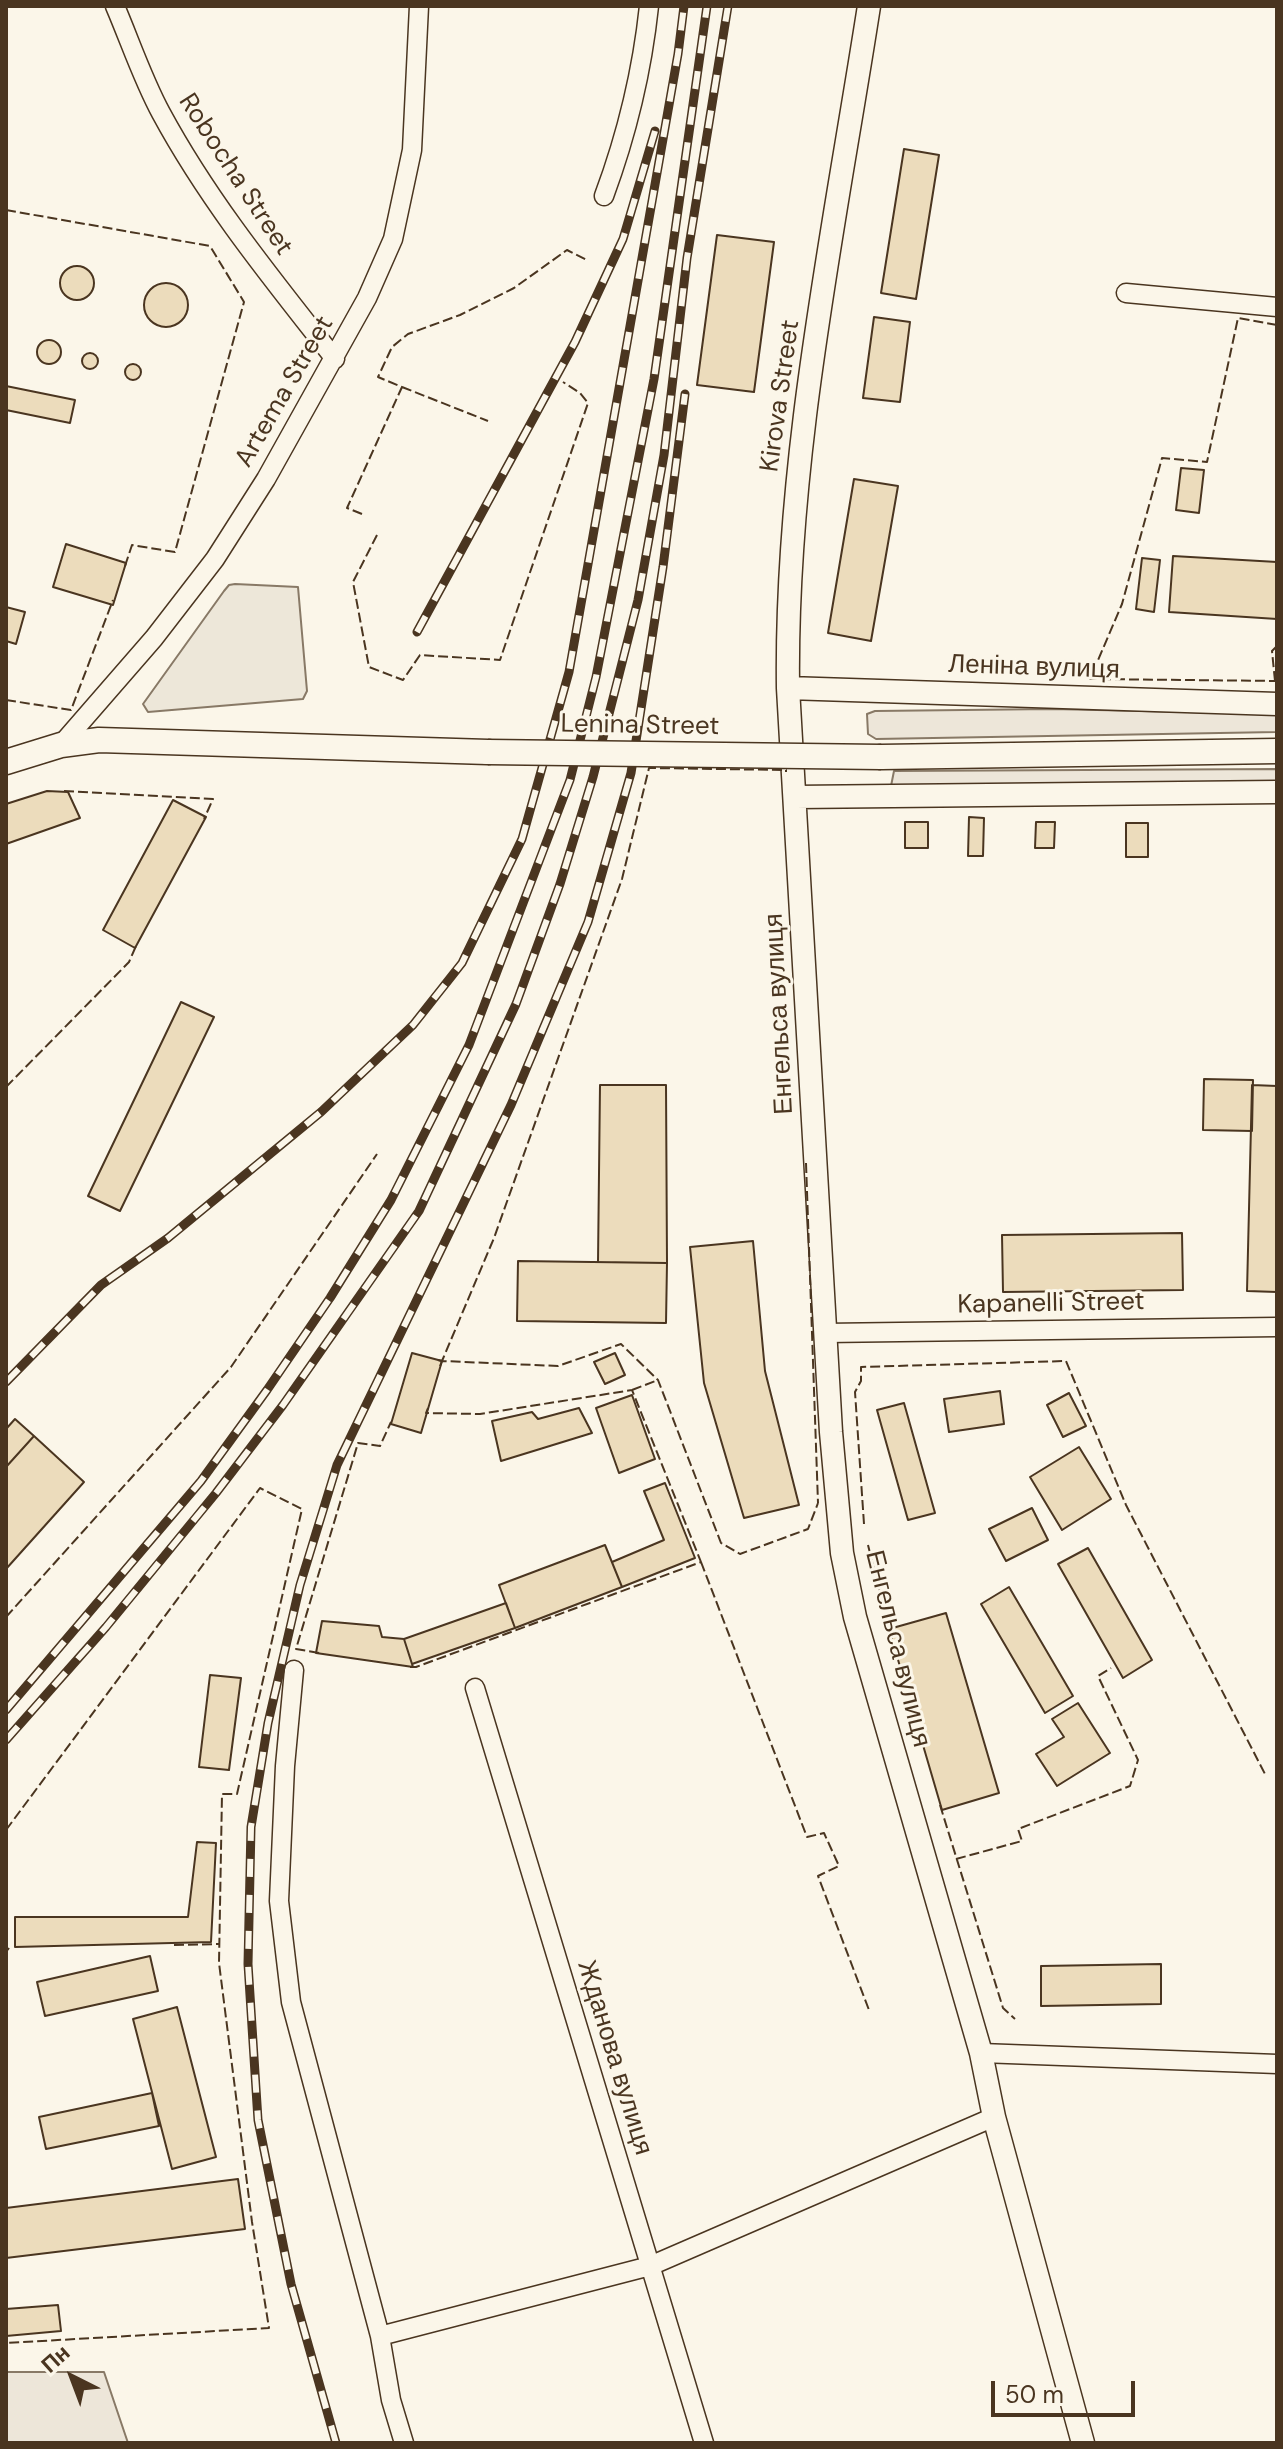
<!DOCTYPE html>
<meta charset="utf-8">
<style>
body{margin:0}
#map{position:relative;width:1283px;height:2449px;overflow:hidden;background:#fbf6e9;font-family:"DM Sans",sans-serif}
canvas{display:block}
.frame{position:absolute;inset:0;border:8px solid #4a3520;pointer-events:none}
.north{position:absolute;left:32px;top:2337px;width:80px;height:80px;-webkit-text-stroke:6px #fbf6e9;paint-order:stroke;rotate:318deg;font-size:22px;font-weight:700;line-height:32px;text-align:center;color:#4a3520}
.north::after{content:'';display:block;margin:auto;width:28px;height:36px;background:#4a3520;clip-path:polygon(50% 0,100% 100%,50% 72%,0 100%)}
.scale{position:absolute;left:991px;top:2381px;width:144px;height:36px;box-sizing:border-box;border:4px solid #4a3520;border-top:0;padding-left:10px;font-size:24px;line-height:28px;white-space:nowrap;color:#4a3520;-webkit-text-stroke:6px #fbf6e9;paint-order:stroke}
</style>
<div id="map">
<canvas width="1283" height="2449"></canvas>
<div class="frame"></div>
<div class="north">Пн</div>
<div class="scale">50 m</div>
</div>
<script>
const g = document.querySelector('canvas').getContext('2d');
g.lineJoin = 'round';
function fill(path, color) { g.fillStyle = color; g.fill(path, 'evenodd'); }
function trace(path, color, width, dash) { g.strokeStyle = color; g.lineWidth = width; g.lineCap = dash ? 'butt' : 'round'; g.setLineDash(dash || []); g.stroke(path); }
function drawText(font, color, halo, rows, align = 'center') {
  g.font = font + ' "DM Sans",sans-serif'; g.lineWidth = 6; g.setLineDash([]); g.textBaseline = 'middle'; g.strokeStyle = halo; g.fillStyle = color; for (const [text, x, y, turn = 0] of rows) {
    g.save(); g.translate(x, y); g.rotate((+turn || 0) * Math.PI / 180); g.textAlign = isNaN(turn) ? turn : align; if (halo) g.strokeText(text, 0, 0); g.fillText(text, 0, 0); g.restore();
  }
}
const green = new Path2D(`
 M1052,709L1277,714V732L876,739L868,734L867,714L875,711Z
 M1277,769V783L891,786L894,771Z
 M6,2372H104L128,2443H6Z`);
fill(green, '#ede6d9');
trace(green, '#887966', 2);
const parking = new Path2D(`
 M235,584L298,587L307,691L303,699L148,712L143,704L224,591L229,585Z`);
fill(parking, '#ede7d9');
trace(parking, '#887966', 2);
const building = new Path2D(`
 M904,149L939,155L916,299L881,293Z
 M717,235L774,242L754,392L697,385Z
 M60 283a17 17 0 1 1 34 0a17 17 0 1 1-34 0Z
 M144 305a22 22 0 1 1 44 0a22 22 0 1 1-44 0Z
 M874,317L910,322L900,402L863,398Z
 M37 352a12 12 0 1 1 24 0a12 12 0 1 1-24 0Z
 M82 361a8 8 0 1 1 16 0a8 8 0 1 1-16 0Z
 M125 372a8 8 0 1 1 16 0a8 8 0 1 1-16 0Z
 M6,386L75,400L70,423L6,410Z
 M1181,468L1204,470L1199,513L1176,510Z
 M854,479L898,486L871,641L828,633Z
 M66,544L126,563L113,605L53,587Z
 M1173,556L1277,562V619L1169,612Z
 M1142,558L1160,560L1154,612L1136,609Z
 M6,607L25,612L16,644L6,641Z
 M47,791L68,792L80,818L6,844V804Z
 M173,800L206,817L135,948L103,930Z
 M969,817L984,818L983,856H968Z
 M905,822H928V848H905Z
 M1036,822H1055L1054,848H1035Z
 M1126,823H1148V857H1126Z
 M181,1002L214,1017L120,1211L88,1196Z
 M1204,1079L1253,1080L1252,1131L1203,1130Z
 M600,1085H666L667,1263L598,1262Z
 M1252,1085L1277,1086V1292L1247,1291Z
 M1182,1233L1183,1290L1003,1292L1002,1235Z
 M753,1241L765,1371L799,1505L744,1518L704,1383L690,1247Z
 M518,1261L667,1263L666,1323L517,1321Z
 M412,1353L442,1361L421,1433L391,1424Z
 M615,1353L625,1375L605,1384L594,1362Z
 M1000,1391L1004,1424L949,1432L944,1399Z
 M1069,1393L1086,1426L1063,1437L1047,1405Z
 M632,1395L655,1459L619,1473L596,1408Z
 M904,1403L935,1513L908,1520L877,1410Z
 M579,1408L592,1433L501,1461L492,1421L532,1412L538,1419Z
 M15,1419L34,1436L6,1467V1429Z
 M34,1436L84,1482L6,1569V1467Z
 M1079,1447L1111,1499L1062,1530L1030,1477Z
 M665,1483L695,1558L622,1587L612,1562L664,1540L644,1491Z
 M1032,1508L1048,1540L1006,1561L989,1529Z
 M605,1545L622,1587L515,1628L499,1585Z
 M1088,1548L1152,1660L1123,1678L1058,1564Z
 M1009,1587L1073,1696L1045,1713L981,1604Z
 M506,1603L515,1628L412,1664L404,1639Z
 M946,1613L999,1793L942,1810L889,1629Z
 M322,1621L379,1626L382,1637L404,1639L413,1667L316,1653Z
 M210,1675L241,1678L229,1770L199,1767Z
 M1078,1703L1110,1753L1057,1786L1036,1754L1064,1737L1052,1719Z
 M197,1842L216,1843L211,1942L15,1947V1917H188Z
 M150,1956L158,1991L45,2016L37,1982Z
 M1161,1964V2004L1041,2006V1966Z
 M177,2007L216,2157L172,2169L133,2019Z
 M152,2093L159,2126L46,2149L39,2117Z
 M238,2179L245,2229L6,2258V2208Z
 M58,2305L61,2331L6,2336V2309Z`);
fill(building, '#ecdcbc');
trace(building, '#4a3520', 2);
const minor = new Path2D(`
 M115,6C130,41 143,80 161,113C209,202 273,280 335,359
 M604,196C627,134 642,72 649,6
 M1126,293L1277,307
 M61,745L154,638L215,559L266,479L367,298L393,239L412,150L419,6
 M825,1333L1277,1327
 M294,1670L285,1766L279,1901L291,2002L380,2336L391,2400L404,2443
 M475,1688L704,2443
 M981,2053L1277,2064
 M380,2336L650,2266L994,2117`);
const tertiary = new Path2D(`
 M869,6C834,231 785,460 788,688L831,1432L842,1553L855,1617L981,2053L994,2117L1083,2443
 M788,688L1277,704
 M796,797L1277,792`);
const secondary = new Path2D(`
 M881,757L1277,751
 M6,762L61,745L99,740L488,752`);
trace(minor, '#4a3520', 21);
trace(tertiary, '#4a3520', 25);
trace(secondary, '#4a3520', 27);
trace(minor, '#fbf6e9', 18);
trace(tertiary, '#fbf6e9', 22);
trace(secondary, '#fbf6e9', 24);
const rail = new Path2D(`
 M417,632L575,342L623,239L655,131
 M6,1382L101,1285L168,1238L321,1112L413,1025L462,963L522,839L569,672L678,54L684,6
 M6,1710L201,1481L267,1390L330,1298L391,1200L469,1045L570,780L596,677L654,379L707,6
 M6,1740L106,1627L216,1493L283,1405L419,1211L516,1004L560,884L593,777L638,600L664,455L687,258L728,6
 M336,2443L291,2284L258,2120L248,1964L251,1827L268,1723L300,1585L337,1465L511,1105L588,922L631,773L663,567L685,394`);
trace(rail, '#4a3520', 9);
trace(rail, '#fbf6e9', 6, [18]);
const secondaryBridge = new Path2D(`
 M488,752L881,757`);
trace(secondaryBridge, '#4a3520', 27, []);
trace(secondaryBridge, '#fbf6e9', 24);
trace(new Path2D(`
 M6,210L210,246L244,302L175,552L132,545L125,566
 M1277,325L1238,318L1207,462L1162,458L1122,604L1090,679L1277,681
 M402,387L488,421
 M362,514L347,508L402,387L378,377L392,347L408,334L460,315L514,288L567,250L587,260
 M377,535L353,582L369,667L403,680L420,655L500,660L588,403L580,393L563,382
 M1275,681L1272,651L1277,646
 M6,700L71,710L113,600
 M64,791L213,799L204,819
 M6,1087L129,962L136,946
 M806,1163L818,1503
 M438,1360L442,1361L494,1238L622,879L649,768L786,770V772
 M440,1366L442,1361L558,1366L621,1344L658,1380L721,1543L740,1554L808,1529L818,1503
 M632,1390L658,1380
 M864,1524L855,1392L861,1381V1367L1066,1361L1126,1505L1265,1774
 M868,1545L890,1633
 M701,1562L807,1837L824,1833L839,1866L818,1876L869,2010
 M6,1617L231,1367L377,1154
 M319,1653L296,1649L358,1443L380,1446L391,1422
 M410,1667H416L701,1562L632,1390L480,1414L426,1413L428,1408
 M940,1805L1003,2008L1015,2019
 M6,1830L260,1488L302,1509L237,1794H222L219,1963L252,2222L269,2328L6,2343
 M956,1859L1022,1841L1018,1829L1130,1786L1138,1760L1098,1676L1111,1668
 M174,1945L219,1944
 M6,1952L9,1948`), '#4a3520', 2, [10, 4]);
drawText('26px', '#4a3520', '#fbf6e9', [
 ["Robocha Street",235,175,57],
 ["Artema Street",285,392,-60],
 ["Kirova Street",781,396,-82],
 ["Леніна вулиця",1034,668,2],
 ["Lenina Street",640,726,1],
 ["Енгельса вулиця",780,1014,-93],
 ["Kapanelli Street",1051,1304,-1],
 ["Енгельса вулиця",897,1649,76],
 ["Жданова вулиця",614,2058,73]
]);
</script>
